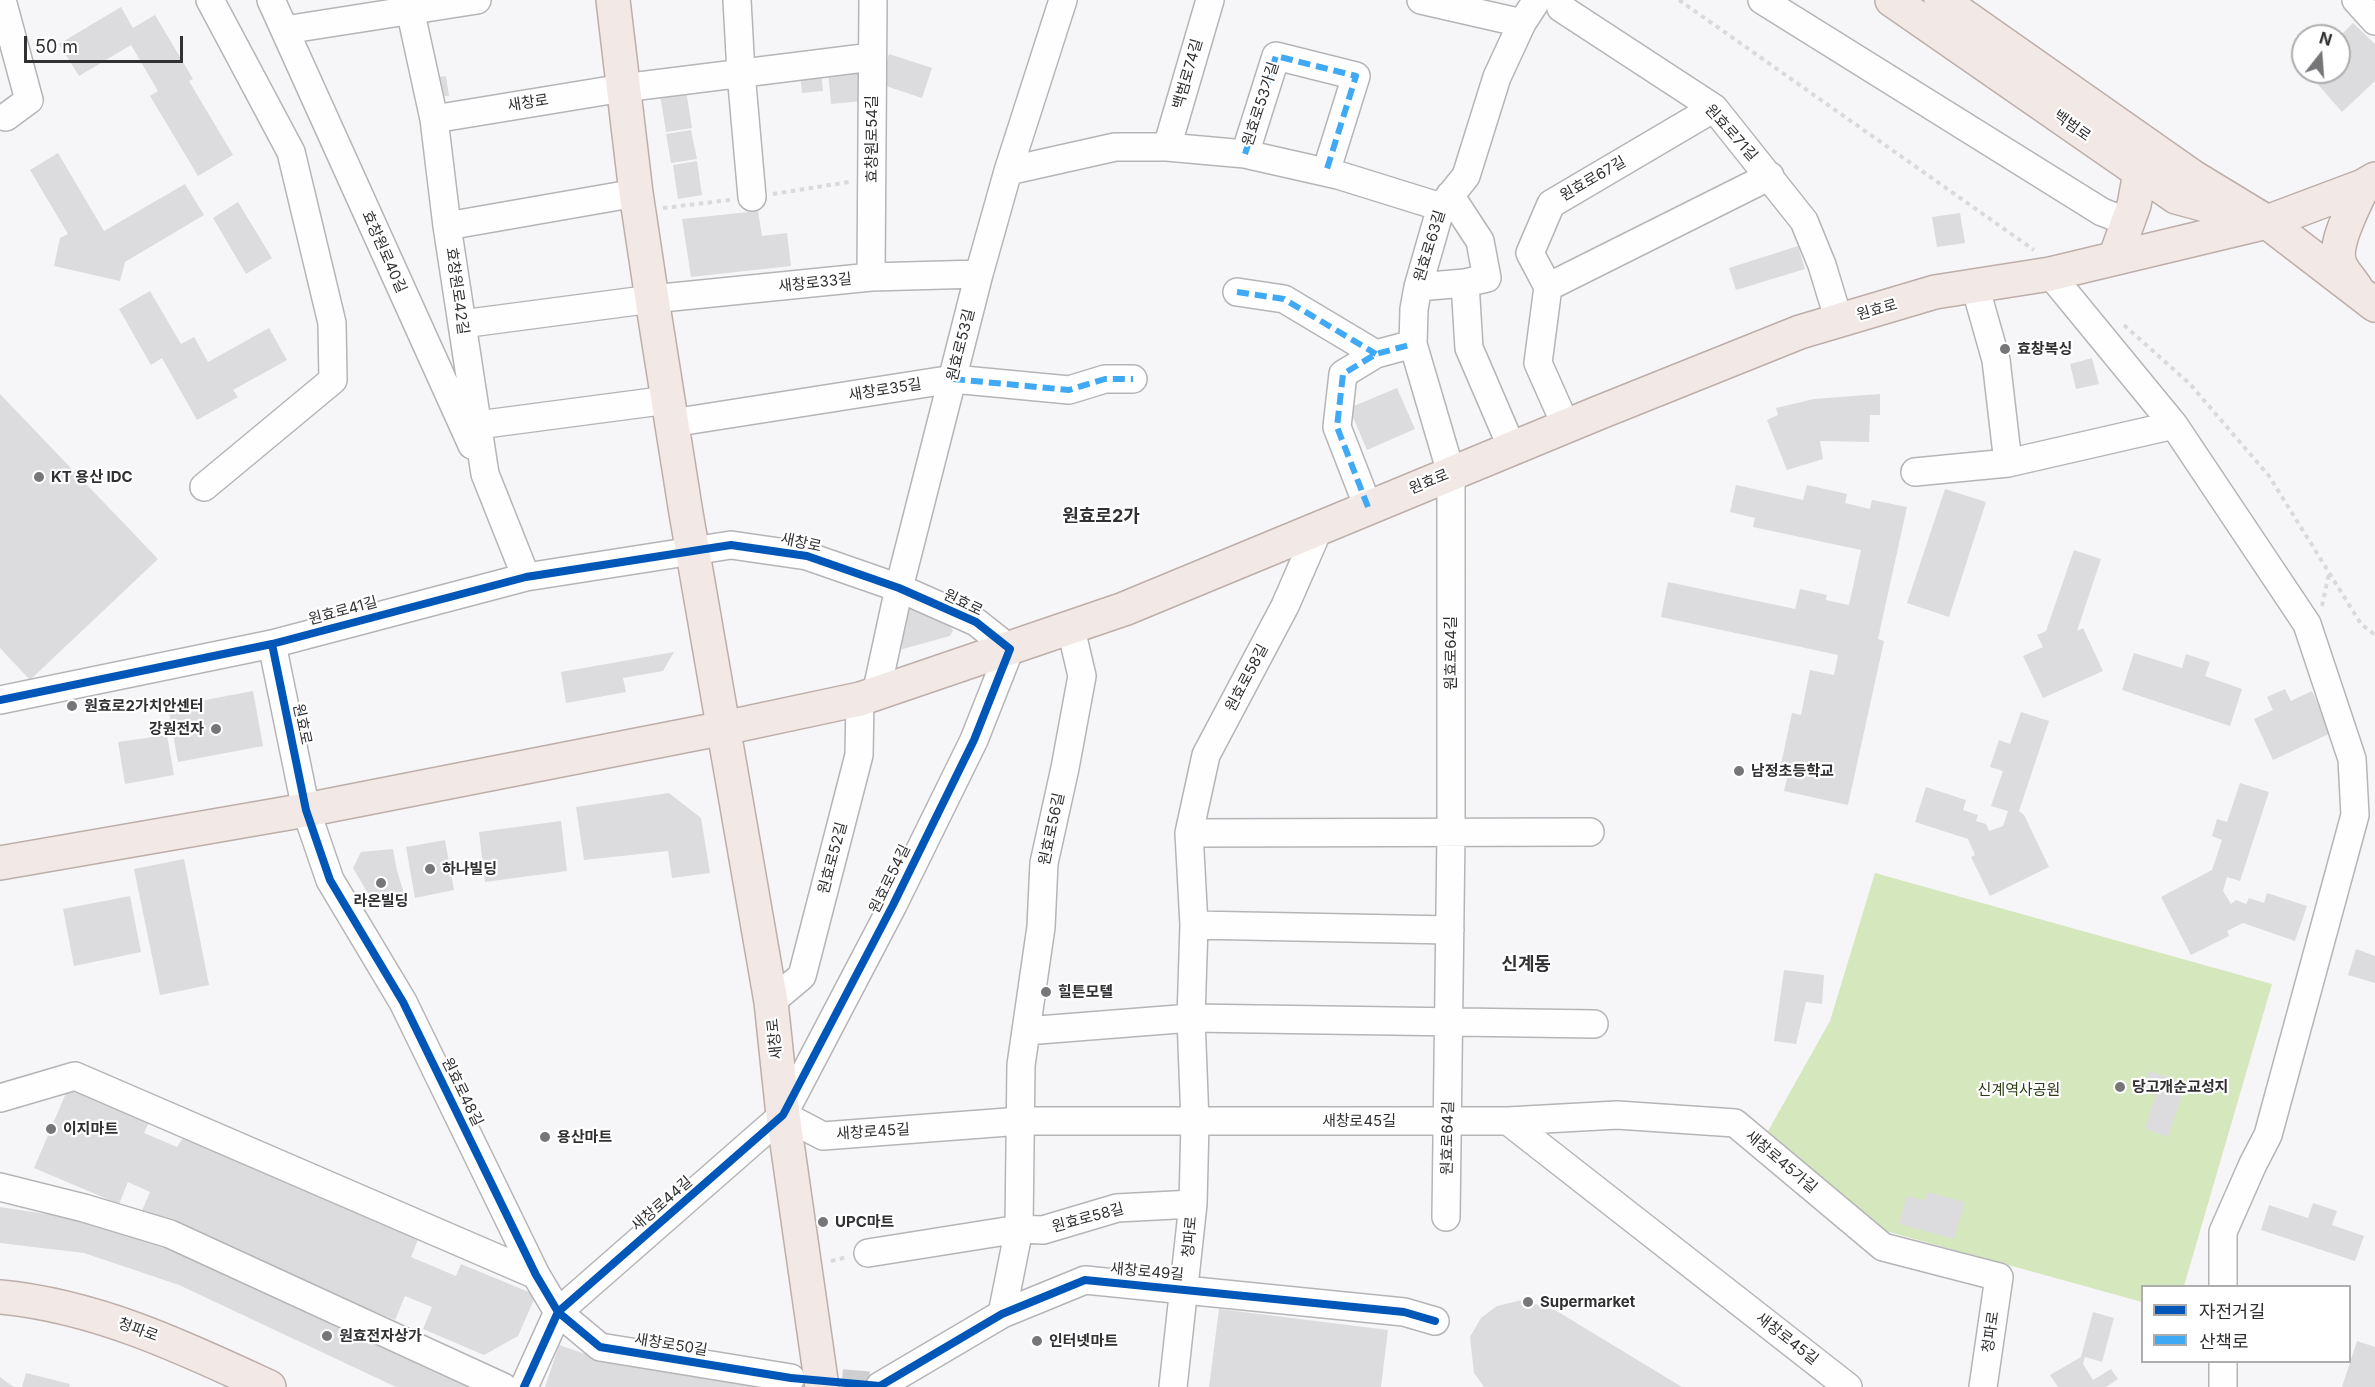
<!DOCTYPE html>
<meta charset="utf-8">
<style>
body{margin:0}
#map{position:relative;width:2375px;height:1387px;overflow:hidden;background:#f6f6f9;font-family:Inter,"Noto Sans KR",sans-serif}
canvas{display:block}
.legend{position:absolute;left:2141px;top:1285px;width:210px;height:78px;box-sizing:border-box;background:#fff;border:2px solid #adadad;margin:0;padding:8px 10px;list-style:none;font-size:18px;color:#313133}
.legend li{display:flex;align-items:center;gap:12px;height:30px}
.legend b{width:30px;border:2px solid #adadad}
.north{position:absolute;left:2291px;top:24px;width:60px;height:60px;box-sizing:border-box;background:#fff;border:2px solid #adadad;border-radius:50%;rotate:17deg;font-size:16px;font-weight:700;line-height:24px;text-align:center;color:#313133}
.north::after{content:'';display:block;margin:auto;width:21px;height:27px;background:#767678;clip-path:polygon(50% 0,100% 100%,50% 72%,0 100%)}
.scale{position:absolute;left:24px;top:36px;width:159px;height:27px;box-sizing:border-box;border:3px solid #313133;border-top:0;padding-left:8px;font-size:18px;line-height:21px;white-space:nowrap;color:#313133;-webkit-text-stroke:4px #fff;paint-order:stroke}
</style>
<div id="map">
<canvas width="2375" height="1387"></canvas>
<ul class="legend">
<li><b style="height:8px;background:#0057b8"></b>자전거길</li>
<li><b style="height:8px;background:#3fa9f5"></b>산책로</li>
</ul>
<div class="north">N</div>
<div class="scale">50 m</div>
</div>
<script>
const g = document.querySelector('canvas').getContext('2d');
g.lineJoin = 'round';
function fill(path, color) { g.fillStyle = color; g.fill(path, 'evenodd'); }
function trace(path, color, width, dash) { g.strokeStyle = color; g.lineWidth = width; g.lineCap = dash ? 'butt' : 'round'; g.setLineDash(dash || []); g.stroke(path); }
function drawText(font, color, halo, rows, align = 'center') {
  g.font = font + ' Inter,"Noto Sans KR",sans-serif'; g.lineWidth = 4.5; g.setLineDash([]); g.textBaseline = 'middle'; g.strokeStyle = halo; g.fillStyle = color; for (const [text, x, y, turn = 0] of rows) {
    g.save(); g.translate(x, y); g.rotate((+turn || 0) * Math.PI / 180); g.textAlign = isNaN(turn) ? turn : align; if (halo) g.strokeText(text, 0, 0); g.fillText(text, 0, 0); g.restore();
  }
}
fill(new Path2D(`
 M1875,873L2272,984L2184,1286H2142V1302L1882,1230L1767,1133L1830,1021Z`), '#d5e7bc');
fill(new Path2D(`
 M121,7L133,28L155,15L193,79L189,81L233,155L198,176L150,96L158,91L131,45L79,76L59,44Z
 M2353,23L2375,44V81L2342,112L2307,72H2339V37Z
 M889,54L932,68L922,98L880,84Z
 M864,67L863,101L831,104L828,71Z
 M821,71L823,91L802,93L800,73Z
 M446,76L449,96L433,97L429,78Z
 M686,90L692,128L666,132L660,94Z
 M691,130L697,159L671,163L666,134Z
 M58,153L104,231L185,184L204,215L125,262L120,281L54,266L60,238L68,234L30,170Z
 M697,161L702,195L678,199L673,165Z
 M238,202L272,258L246,274L213,218Z
 M758,211L762,236L787,233L791,266L691,277L682,219Z
 M1960,213L1965,243L1937,247L1932,217Z
 M1798,246L1805,269L1736,290L1729,268Z
 M150,291L181,344L194,337L208,362L269,328L287,360L233,390L238,397L197,420L162,358L151,365L119,309Z
 M2092,358L2099,384L2076,389L2070,364Z
 M1397,388L1415,429L1367,450L1349,408Z
 M0,394L158,559L30,680L0,648Z
 M1880,394V415H1870L1869,442L1820,441L1823,459L1787,470L1767,420L1778,415L1776,408L1814,399Z
 M1736,485L1803,500L1807,485L1847,494L1845,503L1870,509L1872,500L1907,507L1878,639L1884,641L1848,805L1784,791L1790,766L1781,764L1792,713L1801,715L1810,670L1834,675L1838,655L1661,617L1668,582L1795,609L1800,589L1827,595L1826,600L1849,605L1861,550L1753,527L1755,518L1730,512Z
 M1945,489L1986,502L1949,617L1907,603Z
 M2074,550L2101,559L2077,631L2083,628L2103,671L2043,698L2023,656L2043,647L2037,635L2046,631Z
 M908,604L950,626L953,631L950,636L899,650Z
 M674,652L663,671L623,678L626,692L566,703L561,672Z
 M2134,653L2182,668L2186,654L2210,662L2205,676L2242,689L2230,726L2122,690Z
 M2285,689L2291,701L2312,691L2331,733L2273,760L2254,719L2273,710L2267,697Z
 M253,691L263,746L178,762L168,707Z
 M2021,712L2049,721L2019,811L2024,815L2049,867L1990,896L1971,857L1975,855L1968,839L1915,822L1926,787L1966,800L1963,810L1978,815L1976,821L1986,824L1989,831L2003,826L2008,811L1991,806L2003,771L1990,767L1999,740L2010,744Z
 M167,735L174,775L125,784L118,742Z
 M2240,783L2269,792L2240,881L2227,877L2223,891L2231,904L2236,900L2246,904L2249,898L2264,903L2267,893L2307,906L2295,941L2243,923L2227,931L2229,936L2191,955L2161,897L2212,870L2222,840L2212,836L2217,819L2227,822Z
 M669,793L701,818L710,873L672,878L668,851L584,860L576,807Z
 M561,821L567,871L485,882L479,832Z
 M445,840L454,890L415,898L406,847Z
 M393,849L397,871L405,896L377,909L353,868L361,852Z
 M184,859L209,985L160,995L134,869Z
 M130,896L141,952L74,966L63,909Z
 M2356,949L2375,956V983L2348,975Z
 M1784,970L1824,975L1822,1004L1806,1002L1796,1044L1774,1041Z
 M2149,1071L2186,1083L2168,1137L2145,1129L2156,1095L2143,1091Z
 M69,1086L150,1120L144,1133L177,1147L185,1135L420,1235L411,1257L456,1276L461,1264L536,1295L518,1336L484,1355L423,1329L432,1307L405,1296L395,1320L141,1213L150,1192L128,1182L119,1204L34,1168Z
 M1927,1192L1965,1202L1954,1239L1899,1224L1907,1196L1925,1200Z
 M2313,1203L2337,1211L2332,1225L2364,1236L2355,1261L2261,1230L2269,1205L2308,1218Z
 M0,1207L105,1223L183,1251L475,1387H396L179,1285L84,1253L0,1243Z
 M1522,1300L1555,1310L1682,1387H1484L1474,1373L1470,1337L1481,1318L1497,1306Z
 M1219,1309L1388,1330L1381,1387H1209Z
 M2093,1312L2114,1318L2102,1362L2085,1357L2083,1364L2093,1380L2111,1369L2118,1379L2106,1387H2058L2050,1375L2081,1357Z
 M2357,1341L2375,1347V1387H2342Z
 M559,1345L606,1361L766,1387H545Z
 M26,1373L70,1384L69,1387H22Z
 M0,1377L5,1381L14,1387H0Z`), '#dcdcdf');
trace(new Path2D(`
 M801,1379L880,1386`), '#cfcfd1', 27, [27, 14]);
const minor = new Path2D(`
 M2,0L29,100L6,117
 M271,0L472,445
 M408,0L434,119L447,226L485,474L526,577
 M737,0L741,73L752,197
 M1421,0L1522,23
 M1559,0L1561,8L1714,108L1804,221L1822,265L1839,321
 M1762,0L2102,212L2128,222
 M2356,0L2375,21
 M285,30L477,0
 M1714,108L1551,204L1530,253L1548,287L1770,176
 M434,119L623,88L872,57
 M1167,147L1210,0
 M1245,154L1276,56L1356,76L1326,172
 M1008,171L1115,147H1167L1245,154L1338,175L1441,207
 M447,226L636,193
 M871,277L873,0
 M1465,283L1469,348L1512,448
 M1975,286L1996,360L2008,463
 M1418,287L1465,283L1487,278L1480,241L1450,195
 M1548,287L1538,363L1566,426
 M1237,292L1284,299L1376,354
 M462,324L652,299L871,277L979,274
 M672,423L953,379L1069,390L1105,379H1133
 M478,425L668,400
 M2174,425L2307,624L2352,759L2355,815L2268,1135L2253,1164L2223,1232V1286
 M1915,472L2008,463L2174,425L2050,274
 M204,487L333,380L332,323L291,152L210,0
 M1368,507L1337,427L1343,374L1376,354L1413,344
 M272,644L306,810L330,880L403,1002L536,1275L558,1312L600,1347L791,1378
 M876,694L899,588L979,274L1008,171L1063,0
 M0,700L272,644L526,577L731,545L807,556L899,588L976,622L1010,649L974,740L893,905L783,1115L558,1312L524,1387
 M1189,833L1590,832
 M1194,925L1450,930
 M771,1002L802,976L859,755L860,699
 M1026,1031L1191,1018L1594,1024
 M0,1098L75,1076L536,1275
 M783,1115L823,1136L1021,1121H1508L1848,1387
 M1508,1121L1617,1115L1735,1123L1883,1247L1999,1277L1983,1387
 M0,1187L84,1208L170,1234L503,1387
 M1446,1217L1451,833V473L1413,344L1414,309L1418,287L1441,207L1466,176L1497,77L1522,23L1537,0
 M868,1253L1019,1229L1043,1230L1117,1208L1193,1204
 M1002,1314L1019,1229L1021,1065L1041,927L1044,863L1065,768L1082,676L1071,629
 M880,1386L1002,1314L1085,1280L1404,1312L1435,1321
 M1173,1387L1193,1204L1195,1122L1191,1018L1194,925L1189,833L1206,755L1285,606L1319,528
 M2223,1387V1362`);
const major = new Path2D(`
 M613,0L636,193L652,299L686,513L771,1002L783,1115L822,1387
 M1892,0L2176,197L2227,211
 M1941,0L2193,177L2267,222L2375,305
 M2115,258L2134,205L2140,173
 M2356,288C2351,280 2343,272 2340,264C2332,244 2355,205 2363,186
 M0,863L306,810L724,728L860,699L1124,609L1598,413L1800,332L1935,292L2050,274L2267,222L2363,186L2375,179
 M0,1297C96,1306 183,1347 269,1387`);
trace(minor, '#b5b5b8', 30);
trace(major, '#beaea9', 36);
trace(new Path2D(`
 M1679,0L2034,250
 M773,194L849,182
 M663,208L730,200
 M2124,325L2190,384L2269,476L2361,624L2375,635
 M2322,606L2329,573
 M831,1261L847,1257`), '#dadadb', 4, [4.5, 4.5]);
trace(minor, '#fefefe', 27);
trace(major, '#f2e8e5', 33);
trace(new Path2D(`
 M1245,154L1276,56L1356,76L1326,172
 M1237,292L1284,299L1376,354
 M953,379L1069,390L1105,379H1133
 M1368,507L1337,427L1343,374L1376,354L1413,344`), '#3fa9f5', 6, [12, 6]);
trace(new Path2D(`
 M272,644L306,810L330,880L403,1002L536,1275L558,1312L600,1347L791,1378L880,1386L1002,1314L1085,1280L1404,1312L1435,1321
 M0,700L272,644L526,577L731,545L807,556L899,588L976,622L1010,649L974,740L893,905L783,1115L558,1312L524,1387`), '#0057b8', 8);
for (const [x, y, r, color] of [
 [2005,349,6,"#767678"],
 [39,477,6,"#767678"],
 [72,706,6,"#767678"],
 [216,729,6,"#767678"],
 [1739,771,6,"#767678"],
 [430,869,6,"#767678"],
 [381,883,6,"#767678"],
 [1046,992,6,"#767678"],
 [2120,1087,6,"#767678"],
 [51,1129,6,"#767678"],
 [545,1137,6,"#767678"],
 [823,1222,6,"#767678"],
 [1528,1302,6,"#767678"],
 [327,1336,6,"#767678"],
 [1037,1341,6,"#767678"]
]) { const dot = new Path2D(); dot.arc(x, y, r, 0, 2 * Math.PI); g.fillStyle = color; g.fill(dot); trace(dot, '#fff', 2); }
drawText('15px', '#313133', '#fff', [
 ["백범로74길",1188,74,-74],
 ["새창로",528,103,-9],
 ["원효로53가길",1261,104,-72],
 ["백범로",2072,126,35],
 ["원효로71길",1731,133,48],
 ["효창원로54길",872,139,-90],
 ["원효로67길",1593,179,-30],
 ["원효로63길",1430,246,-73],
 ["효창원로40길",384,252,66],
 ["새창로33길",815,283,-6],
 ["효창원로42길",457,291,82],
 ["원효로",1877,310,-16],
 ["원효로53길",961,345,-76],
 ["새창로35길",885,390,-9],
 ["원효로",1429,482,-22],
 ["새창로",801,543,12],
 ["원효로",963,603,26],
 ["원효로41길",343,611,-15],
 ["원효로64길",1451,653,-90],
 ["원효로58길",1247,678,-62],
 ["원효로",302,724,78],
 ["원효로56길",1052,829,-78],
 ["원효로52길",833,858,-75],
 ["원효로54길",890,879,-64],
 ["새창로",775,1039,-96],
 ["원효로48길",462,1092,64],
 ["새창로45길",1359,1121],
 ["새창로45길",873,1132,-4],
 ["원효로64길",1448,1138,-89],
 ["새창로45가길",1781,1162,40],
 ["새창로44길",662,1204,-41],
 ["원효로58길",1088,1218,-15],
 ["청파로",1190,1237,-85],
 ["새창로49길",1147,1272,5],
 ["청파로",138,1330,20],
 ["청파로",1991,1332,-82],
 ["새창로45길",1787,1339,38],
 ["새창로50길",671,1345,9]
]);
drawText('bold 15px', '#313133', '#fff', [
 ["효창복싱",2017,349],
 ["KT 용산 IDC",51,477],
 ["원효로2가치안센터",84,706],
 ["강원전자",204,729,"right"],
 ["남정초등학교",1751,771],
 ["하나빌딩",442,869],
 ["라온빌딩",381,901,"center"],
 ["힐튼모텔",1058,992],
 ["당고개순교성지",2132,1087],
 ["이지마트",63,1129],
 ["용산마트",557,1137],
 ["UPC마트",835,1222],
 ["Supermarket",1540,1302],
 ["원효전자상가",339,1336],
 ["인터넷마트",1049,1341]
], 'left');
drawText('15px', '#2d3b17', '#fff', [
 ["신계역사공원",2019,1090]
]);
drawText('bold 18px', '#313133', '#fff', [
 ["원효로2가",1101,517],
 ["신계동",1526,965]
]);
</script>
